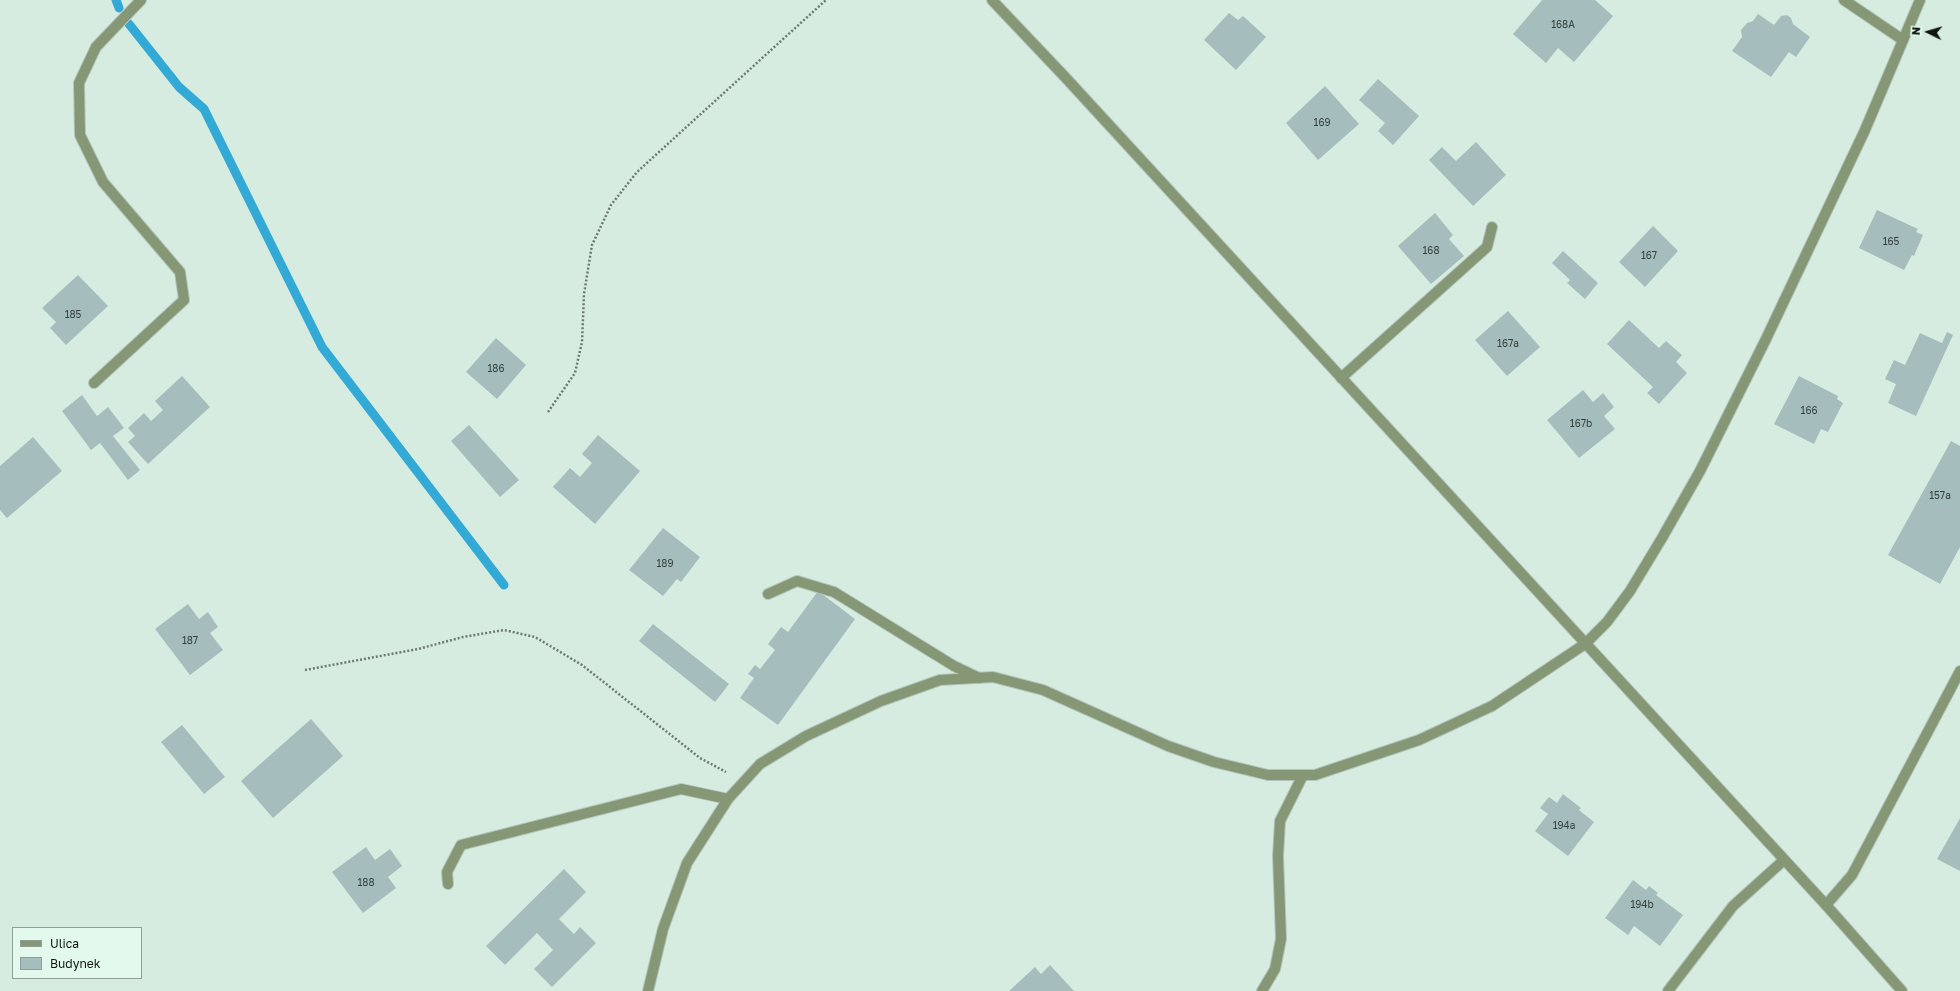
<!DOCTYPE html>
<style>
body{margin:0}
#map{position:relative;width:1960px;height:991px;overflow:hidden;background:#d7ece0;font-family:"Golos Text",sans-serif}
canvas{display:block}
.legend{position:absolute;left:12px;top:927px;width:130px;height:52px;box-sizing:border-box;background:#e4f9ee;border:1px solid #8f9e96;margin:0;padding:5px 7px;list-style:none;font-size:12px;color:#0f1612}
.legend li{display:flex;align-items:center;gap:8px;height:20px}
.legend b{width:20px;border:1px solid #8f9e96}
.north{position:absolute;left:1908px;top:12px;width:40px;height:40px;-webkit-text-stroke:3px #e4f9ee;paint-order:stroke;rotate:275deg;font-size:11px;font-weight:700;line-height:16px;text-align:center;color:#0f1612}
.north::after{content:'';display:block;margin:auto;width:14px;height:18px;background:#0f1612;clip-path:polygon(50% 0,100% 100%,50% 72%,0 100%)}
</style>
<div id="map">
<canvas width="1960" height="991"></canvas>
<ul class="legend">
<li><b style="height:5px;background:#859774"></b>Ulica</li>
<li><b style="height:11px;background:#a5bebd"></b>Budynek</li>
</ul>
<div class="north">N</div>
</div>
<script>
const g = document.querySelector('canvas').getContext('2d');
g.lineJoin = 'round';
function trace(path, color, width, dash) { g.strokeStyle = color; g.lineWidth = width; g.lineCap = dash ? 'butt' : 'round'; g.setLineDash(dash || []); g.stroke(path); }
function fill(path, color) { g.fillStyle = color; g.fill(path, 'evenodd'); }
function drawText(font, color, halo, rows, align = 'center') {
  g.font = font + ' "Golos Text",sans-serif'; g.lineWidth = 3; g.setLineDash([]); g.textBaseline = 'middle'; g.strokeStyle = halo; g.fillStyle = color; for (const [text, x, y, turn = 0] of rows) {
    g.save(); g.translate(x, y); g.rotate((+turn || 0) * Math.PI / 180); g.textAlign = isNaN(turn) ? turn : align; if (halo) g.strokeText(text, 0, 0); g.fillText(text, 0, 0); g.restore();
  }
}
trace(new Path2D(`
 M116,0L119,8
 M129,24L179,87L204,109L322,347L504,585`), '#33aad6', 9);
fill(new Path2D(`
 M1542,0H1595L1613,16L1574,62L1558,48L1546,63L1513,34Z
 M1229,13L1238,20L1243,16L1266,37L1236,70L1204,40Z
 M1758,14L1774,25L1781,16L1787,15L1791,18L1793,24L1810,37L1796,57L1789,52L1771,77L1732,51L1742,37L1741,30L1747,23L1753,21Z
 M1378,79L1419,116L1393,145L1378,131L1385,123L1359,100Z
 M1325,86L1359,124L1318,160L1286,123Z
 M1476,142L1506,175L1473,206L1429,160L1442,147L1456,161Z
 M1877,210L1918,229L1916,232L1923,235L1914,256L1912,255L1904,270L1859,248Z
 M1435,213L1453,235L1449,239L1464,256L1431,284L1398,246Z
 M1653,226L1678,251L1645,287L1619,262Z
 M1563,251L1598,283L1585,299L1567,283L1570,280L1552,263Z
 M78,275L108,306L66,345L50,328L56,322L42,308Z
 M1508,311L1540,347L1507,376L1475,340Z
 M1629,320L1659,348L1666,341L1682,355L1676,362L1687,373L1659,404L1647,393L1653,387L1607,344Z
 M1947,332L1953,335L1916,416L1888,403L1896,384L1885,379L1894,360L1905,365L1920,333L1942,343Z
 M496,338L526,365L497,399L466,372Z
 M182,376L210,407L148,464L128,442L135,436L128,428L144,413L151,421L163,410L155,401Z
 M1799,376L1838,396L1837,399L1843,403L1828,432L1821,429L1814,444L1774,424Z
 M1583,390L1593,402L1603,393L1614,407L1604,416L1615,429L1579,458L1547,420Z
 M82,395L97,416L108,407L124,428L113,436L140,470L128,480L100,443L91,450L62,411Z
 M469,425L519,480L500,497L451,441Z
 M598,435L640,471L595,524L553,487L570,468L580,477L592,463L582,454Z
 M33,437L62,471L7,518L0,510V466Z
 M1951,441L1960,446V547L1940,584L1888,555Z
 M663,528L700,557L681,582L677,579L663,596L629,570Z
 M818,591L855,619L778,725L740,698L754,678L748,674L755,665L760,669L775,650L768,644L781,627L788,632Z
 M188,604L199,619L208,612L218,627L210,633L223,650L190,675L155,629Z
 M653,624L729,684L715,702L639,641Z
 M311,719L343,756L273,818L241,781Z
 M182,725L225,777L204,794L161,742Z
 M1563,794L1581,808L1579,810L1594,822L1568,856L1535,831L1548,814L1540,808L1549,797L1557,803Z
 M1960,818V871L1937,859Z
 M366,847L375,860L390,849L402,866L388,877L396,888L363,913L332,872Z
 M564,869L586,892L559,919L574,934L580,927L596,943L552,987L534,969L553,950L537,933L505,965L486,946Z
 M1633,880L1646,890L1649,886L1658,893L1656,895L1683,915L1660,946L1634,926L1628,935L1605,918Z
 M1050,965L1074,991H1009L1035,967L1041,974Z`), '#a5bebd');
const lane = new Path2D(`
 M1844,0L1903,40
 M1341,378L1487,247L1492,227
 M94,383L184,300L180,272L103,182L80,135L79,83L96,47L141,0
 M768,594L797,581L834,592L954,666L979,678
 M448,884L447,872L461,845L681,789L728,799
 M1826,905L1852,875L1960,671
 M1668,991L1733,906L1784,860`);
const street = new Path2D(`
 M992,0L1065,77L1826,905L1902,991
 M648,991L663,929L687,863L728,799L760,764L806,736L881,701L940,680L993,677L1043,690L1168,746L1214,762L1268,775H1315L1419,740L1492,706L1585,644L1607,622L1630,591L1662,538L1700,471L1766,339L1865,130L1920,0
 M1262,991L1275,969L1281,939L1278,856L1280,821L1303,775`);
trace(lane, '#b3c5bb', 12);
trace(street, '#b3c5bb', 12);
trace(new Path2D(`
 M548,412L575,373L582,342L584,294L592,245L611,205L637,172L826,0
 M305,670L418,649L463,637L504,630L535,637L582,665L700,758L726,772`), '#6c7972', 2.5, [2, 2]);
trace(lane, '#859774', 10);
trace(street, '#859774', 10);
drawText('10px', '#34403d', null, [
 ["168A",1563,25],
 ["169",1322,123],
 ["165",1891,242],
 ["168",1431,251],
 ["167",1649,256],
 ["185",73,315],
 ["167a",1508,344],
 ["186",496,369],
 ["166",1809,411],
 ["167b",1581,424],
 ["157a",1940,496],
 ["189",665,564],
 ["187",190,641],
 ["194a",1564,826],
 ["188",366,883],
 ["194b",1642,905]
]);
</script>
